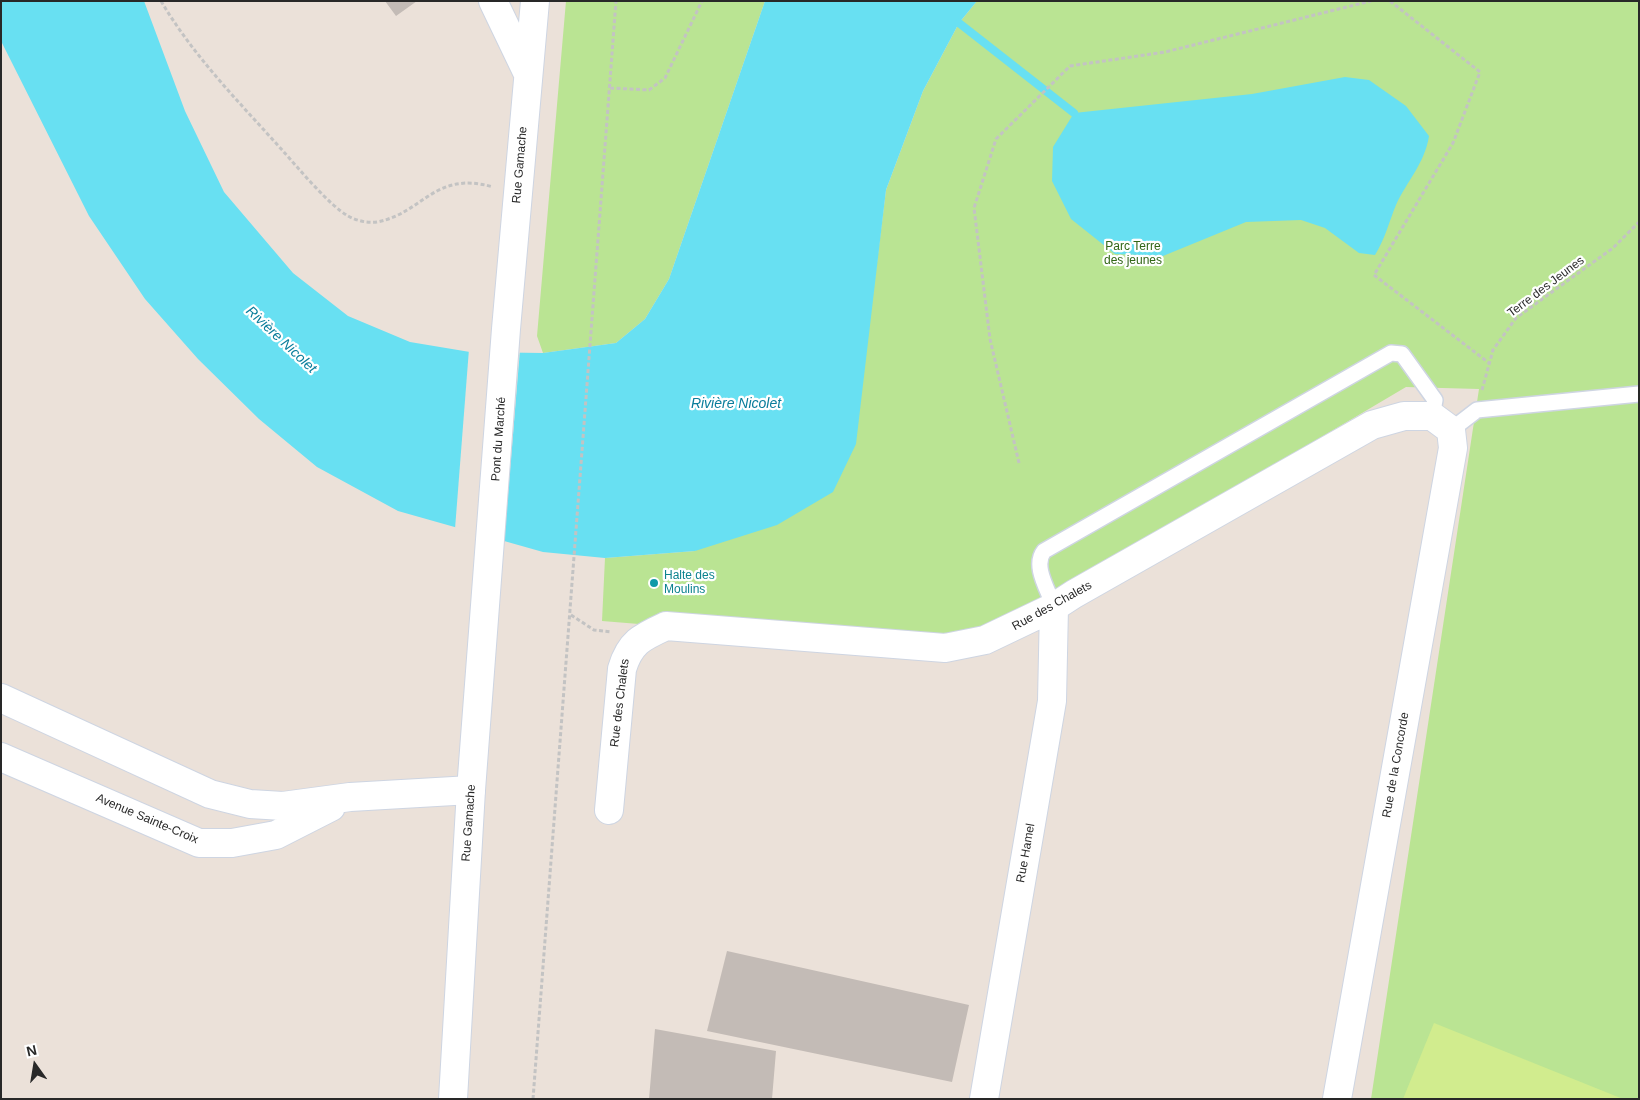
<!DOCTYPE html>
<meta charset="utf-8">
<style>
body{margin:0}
#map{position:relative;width:1640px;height:1100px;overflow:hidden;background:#ebe1d9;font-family:Arial,sans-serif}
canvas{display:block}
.frame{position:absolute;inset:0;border:2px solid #282828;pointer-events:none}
.north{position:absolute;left:10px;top:1040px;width:50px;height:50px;-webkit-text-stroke:4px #fff;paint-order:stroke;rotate:347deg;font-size:14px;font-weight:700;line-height:20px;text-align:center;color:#282828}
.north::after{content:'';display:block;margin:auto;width:18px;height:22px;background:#282828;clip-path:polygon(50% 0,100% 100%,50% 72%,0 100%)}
</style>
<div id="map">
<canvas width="1640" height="1100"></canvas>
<div class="frame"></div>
<div class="north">N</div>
</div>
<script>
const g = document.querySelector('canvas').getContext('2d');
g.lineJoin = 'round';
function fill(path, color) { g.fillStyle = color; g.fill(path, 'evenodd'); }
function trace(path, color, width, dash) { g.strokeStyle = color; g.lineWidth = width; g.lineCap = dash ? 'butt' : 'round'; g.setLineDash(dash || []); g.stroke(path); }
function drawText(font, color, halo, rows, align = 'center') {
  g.font = font + ' Arial,sans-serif'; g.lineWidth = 4.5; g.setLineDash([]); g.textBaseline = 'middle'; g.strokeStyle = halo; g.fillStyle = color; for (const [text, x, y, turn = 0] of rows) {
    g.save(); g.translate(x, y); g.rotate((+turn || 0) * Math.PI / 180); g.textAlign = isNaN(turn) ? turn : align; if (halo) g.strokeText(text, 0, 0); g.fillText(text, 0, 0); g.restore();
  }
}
fill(new Path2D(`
 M566,1H765L669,279L645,319L616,343L543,353L537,336Z
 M977,1H1639V1099H1371L1479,389L1406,387L1051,597L985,652L602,621L605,558L695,551L872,302L886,190L923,91L959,23Z`), '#bae493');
fill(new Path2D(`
 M1434,1023L1623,1099H1403Z`), '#d1ec8e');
fill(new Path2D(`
 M1,1H144L185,111L224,192L293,273L348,316L410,342L470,352L543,353L616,343L645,319L669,279L765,1H977L959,23L923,91L886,190L856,444L833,492L777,525L695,551L605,558L543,552L398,511L317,467L259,419L198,359L145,299L89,216L1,41Z
 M1345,77L1369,80L1406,106L1429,136C1425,163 1407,181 1396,205C1389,222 1385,239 1375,255L1359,253L1325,228L1301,220L1246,222L1163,256L1115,254L1071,219L1052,181L1053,147L1074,113L1252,94Z`), '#68e0f2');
fill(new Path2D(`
 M469,349L520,350L504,543L455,529Z`), '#ebe1d9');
trace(new Path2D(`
 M959,23L1074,113`), '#68e0f2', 8);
fill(new Path2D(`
 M385,1H417L396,16Z
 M727,951L969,1005L952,1082L707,1031Z
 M655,1029L776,1051L772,1099H649Z`), '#c3bbb6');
const lane = new Path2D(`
 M1451,430L1477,410L1639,394
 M1054,607C1049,591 1032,566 1044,551L1391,353L1402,354L1435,400L1432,416`);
const street = new Path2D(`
 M1,698L210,794L250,804L283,806L350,797L471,790
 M1,757L199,843H232L276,835L331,807
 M609,810L622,669C630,642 642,637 666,626L945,648L985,640L1054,607L1074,594L1372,425L1404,416H1432L1451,430L1453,448L1337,1099
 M984,1099L1052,701L1054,607`);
const secondary = new Path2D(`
 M493,1L528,74
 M453,1099L471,790L506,329L535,1`);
trace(lane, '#ced5e2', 18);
trace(street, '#ced5e2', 30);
trace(secondary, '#ced5e2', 30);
trace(new Path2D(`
 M161,1C194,57 240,103 283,151C299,169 329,205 348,216C357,221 367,223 377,222C424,213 434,170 493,187
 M1390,1L1480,72L1453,143L1374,275L1489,363
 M610,88L649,90L665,78L702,1
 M1482,390L1493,350L1516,318L1613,248L1639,222
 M1019,463L990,339L974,208L996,139L1070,66L1165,52L1371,1
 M571,615L594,630L611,632
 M533,1099L616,1`), '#c3c3c3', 3, [4, 2.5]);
trace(lane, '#fff', 15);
trace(street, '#fff', 28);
trace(secondary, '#fff', 28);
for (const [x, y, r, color] of [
 [654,583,5,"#0f9aa8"]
]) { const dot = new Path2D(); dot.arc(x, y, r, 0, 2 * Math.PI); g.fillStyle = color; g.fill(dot); trace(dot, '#fff', 2); }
drawText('12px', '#282828', '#fff', [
 ["Rue Gamache",520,165,-85],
 ["Terre des Jeunes",1546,287,-37],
 ["Pont du Marché",499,439,-86],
 ["Rue des Chalets",1052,606,-29],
 ["Rue des Chalets",620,703,-83],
 ["Rue de la Concorde",1396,765,-80],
 ["Avenue Sainte-Croix",147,819,23],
 ["Rue Gamache",469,823,-86],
 ["Rue Hamel",1026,853,-80]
]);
drawText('12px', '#326617', '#fff', [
 ["Parc Terre",1133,247],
 ["des jeunes",1133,261]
]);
drawText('12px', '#0d838f', '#fff', [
 ["Halte des",664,576],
 ["Moulins",664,590]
], 'left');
drawText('italic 14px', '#097d9b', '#fff', [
 ["Rivière Nicolet",281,340,43],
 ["Rivière Nicolet",736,404]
]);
</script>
